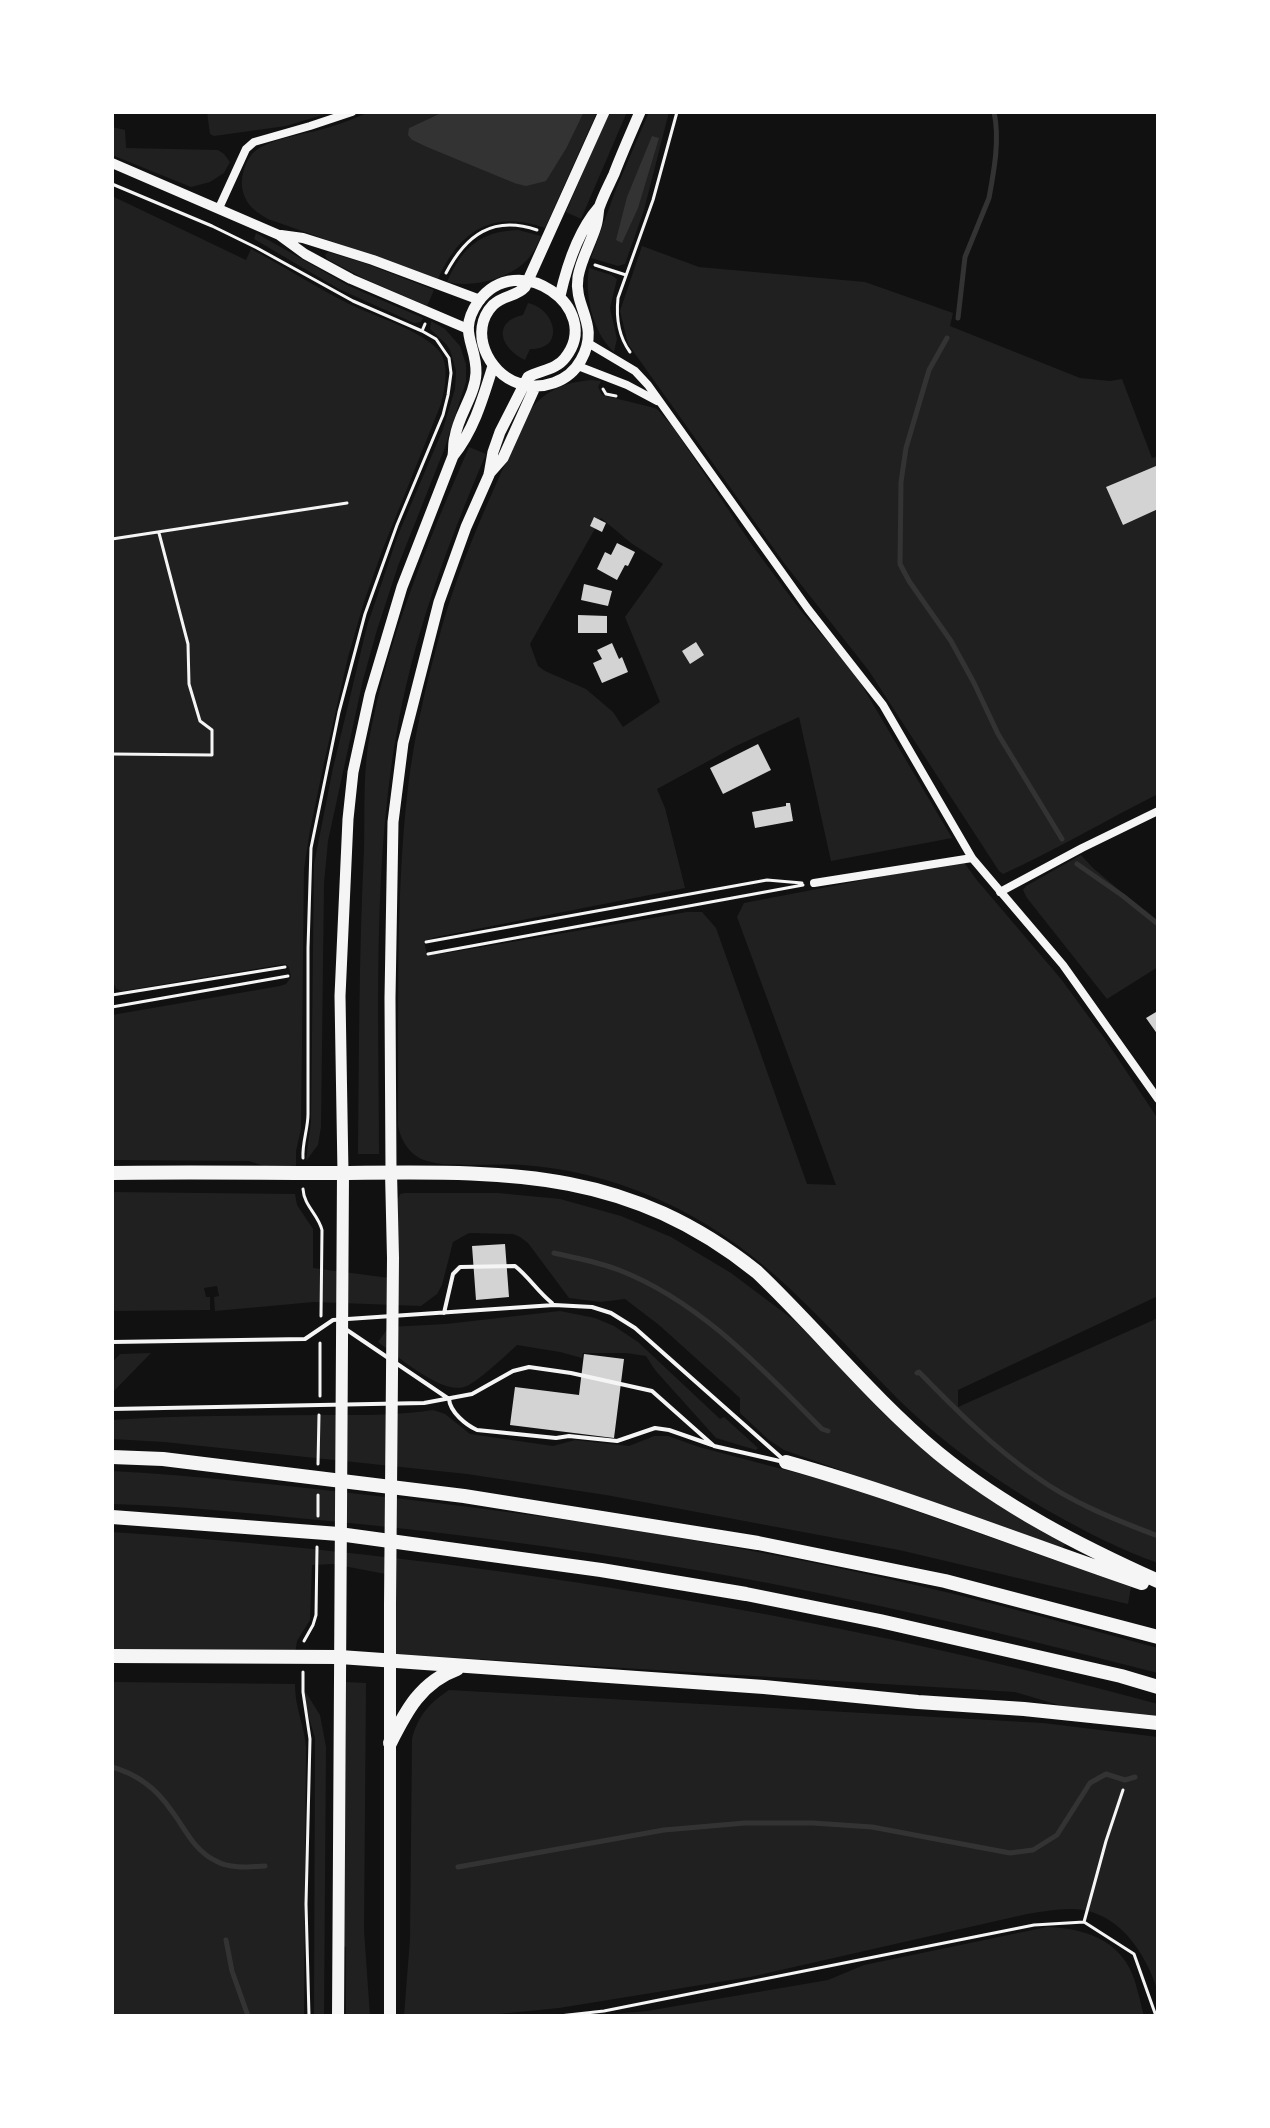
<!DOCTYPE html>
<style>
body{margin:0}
#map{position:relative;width:1270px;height:2128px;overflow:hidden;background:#111;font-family:Commissioner,sans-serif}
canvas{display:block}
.frame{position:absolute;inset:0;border:114px solid #fff;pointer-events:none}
</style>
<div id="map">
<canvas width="1270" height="2128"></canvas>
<div class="frame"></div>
</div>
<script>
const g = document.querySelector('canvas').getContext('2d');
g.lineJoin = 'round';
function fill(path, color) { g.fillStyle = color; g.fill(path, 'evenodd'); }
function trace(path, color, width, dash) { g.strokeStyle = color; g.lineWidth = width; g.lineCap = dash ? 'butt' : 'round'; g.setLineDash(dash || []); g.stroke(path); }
fill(new Path2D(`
 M207,112H332L286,126L214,136L210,134Z
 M370,112H443L409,128L412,140L514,183L567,147L584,112H597L545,228C493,209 459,231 438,279L268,219C255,212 244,203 242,187C241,176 245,161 253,153C268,138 309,134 330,127C343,123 357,117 370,112Z
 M609,112H627L581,219L566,212Z
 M649,112H669L644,210L625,264L618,266L591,258L616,189Z
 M112,127L125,130L126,148L218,150L224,154L230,162L224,173L210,182L191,187L112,155Z
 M112,196L246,260L251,249C283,266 314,286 347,303C371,315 424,331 439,351C450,365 445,388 441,404L382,551L364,602L348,657L324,763L310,830L304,869L301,1129L296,1151V1167L273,1169L249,1161L112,1160V1015L280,986L286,984L291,977L289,967L285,964L122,991L116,989L113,982Z
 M518,230L541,236C537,246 532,256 524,263C505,280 471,288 447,282C462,248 480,231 518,230Z
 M256,233L349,286L423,318L421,322L414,323L339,289L254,239Z
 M642,246L699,267L865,282L953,313L950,326L1080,378L1110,381L1122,379L1152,458L1158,456V794C1106,820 1056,850 1003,874L999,871L869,671L784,563L628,344L620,311Z
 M328,252L364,263L434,290L427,306L365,279L327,259L325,255Z
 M589,268L611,275L617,279L610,308L617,339L614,352C593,333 584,295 589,268Z
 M528,303C556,309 566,350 530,349L525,360C501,349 491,322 523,315Z
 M431,321L445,329L460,346L466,364V382L444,450L398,566L377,630L363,680L328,841L324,883L321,1127L318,1145L306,1161L311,1121L314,864L333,768L367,626L398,535L443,429L455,389L456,371L450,350L446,344L430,329Z
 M591,380L601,381L598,387L602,395L651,407L657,409L673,427L752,545L801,611L854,672L952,838L831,861L799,717L736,746L657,789L665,808L685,888L436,937L424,941L427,955L447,953L687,912H702L716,928L807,1184L836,1185L737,917L744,903L963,861L976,879L1061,979L1105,1039L1158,1119V1296L958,1390V1407L1158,1318V1563C1121,1550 1088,1533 1054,1514C996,1481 942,1443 894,1395C829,1329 773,1260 690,1215C639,1187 581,1169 523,1165C496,1163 450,1168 427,1161C410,1156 401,1141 398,1126C399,1013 395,899 408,787C414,739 424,692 437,645C458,564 493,490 528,414C541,392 565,382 591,380ZM601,518L631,543L663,564L625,617L660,702L623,727L613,712L586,689L545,671L538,666L530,644Z
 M469,447L486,454C449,541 417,626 399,719C372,862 379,1010 379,1154H358C359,1053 359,951 364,850C365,816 363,780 368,746C386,642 427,544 469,447Z
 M1081,855L1093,868L1158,923V967L1107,999L1027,898L1023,890L1026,886Z
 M112,1192L295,1194L297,1205L313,1229V1268L397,1279L398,1199L400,1194L405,1193H498L560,1199L621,1216L671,1237L731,1273L795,1321L880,1410L916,1443L1066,1543L1062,1549L784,1450L769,1440L740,1413V1398L659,1325L625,1299L600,1302L569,1298L528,1243L520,1237L513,1234L469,1233L453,1242L442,1285L437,1294L421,1306L314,1302L215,1311L214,1297L219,1296L217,1286L204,1288L206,1297H210V1310L112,1311Z
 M560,1311L595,1318L614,1326L638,1342L720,1419L724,1417L758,1448L756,1450L716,1438L655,1370L646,1356L626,1353H583L582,1358L560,1352L517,1345C507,1354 476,1384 464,1387C440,1394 398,1356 378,1342L389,1327L446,1324Z
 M151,1353L112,1393V1363L120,1354Z
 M433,1410L445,1414L470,1434L553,1446L575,1440L629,1446L654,1436H668L699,1447L842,1485L1131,1587L1128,1604L899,1550L606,1495L467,1474L164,1442L112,1439V1420C180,1415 248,1416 316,1415C354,1415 394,1416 433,1410Z
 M112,1471C201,1476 289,1486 377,1496C548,1515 720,1541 889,1579C980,1599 1069,1624 1158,1648V1673C1029,1640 899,1608 768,1583C619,1555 468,1534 318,1520C249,1513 181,1506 112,1504Z
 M112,1532C465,1556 816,1611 1158,1704V1717L1062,1706L1015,1692L395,1654L396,1576L333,1564L312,1565L310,1620L297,1641L295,1654L112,1653Z
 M112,1682L295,1684C295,1709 304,1724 306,1747L304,2016H112Z
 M346,1682L366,1683L364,1930L370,2016H346V1947L344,1946Z
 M449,1690L1043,1723L1158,1737V1992C1147,1957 1124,1918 1084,1910C1065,1907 1046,1911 1027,1914L750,1977L559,2008L479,2016H404L410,1939L412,1739C418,1716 429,1703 449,1690Z
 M305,1691L320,1715L326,1747L324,2016H314L315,1738L306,1708Z
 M1047,1927C1076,1928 1108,1935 1126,1962C1136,1977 1139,1998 1144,2016H590L647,2011L828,1980L864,1965Z`), '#202020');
fill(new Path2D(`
 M443,112H584L567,147L546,181L526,186L514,183L427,147L412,140L408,135L409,128Z
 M652,136L659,138L638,208L622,243L616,240L627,197Z`), '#333');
trace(new Path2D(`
 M958,318L965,257L989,198C994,171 1000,139 994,112
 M947,338L929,370L906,448L901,482L900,564L909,581L951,641L974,683L998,734L1062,839
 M1077,864L1123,896L1158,924
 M554,1253C575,1258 599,1262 619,1270C701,1302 762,1369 822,1429L828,1431
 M917,1373L919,1372C955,1409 993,1447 1035,1476C1072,1503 1116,1520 1158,1536
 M112,1767C137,1774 156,1788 171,1810C185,1828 194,1851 216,1861C230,1869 249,1867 265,1866
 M458,1867L664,1830L745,1823H813L872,1827L1010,1853L1033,1850L1057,1835L1090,1783L1106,1774L1125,1780L1135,1777
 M226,1940L232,1971L248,2016`), '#333', 5);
fill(new Path2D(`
 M1156,466L1158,471V509L1123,525L1106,487Z
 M594,517L606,523L602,532L590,526Z
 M617,543L635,552L628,566L625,565L617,580L597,569L605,552L611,555Z
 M584,584L612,591L608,606L581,600Z
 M578,615L607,616V633H578Z
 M696,642L704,655L690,664L682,651Z
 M612,643L619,659L622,657L628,672L602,683L593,663L602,659L597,650Z
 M758,744L771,770L723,794L710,768Z
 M786,803H790L793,821L755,828L752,812L786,806Z
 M1156,1012L1158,1015V1035L1146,1018Z
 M505,1244L509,1297L476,1300L472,1246Z
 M584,1354L624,1359L614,1438L510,1425L515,1387L579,1395Z`), '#d3d3d3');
trace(new Path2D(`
 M112,184L212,226L257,248L353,301L422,331L425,324
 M595,265L626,275
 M446,273C466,235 493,215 537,230
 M630,352C619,337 616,317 618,298L653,200L677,112
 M603,389L606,394L616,396
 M112,539L347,503
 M112,754L212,755V730L200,721L189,684L188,644L159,533
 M426,942L767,880L802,883
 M428,954L803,885
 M112,995L285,967
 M112,1007L288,976
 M303,1158C302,1143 308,1129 308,1114V948L311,848L339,712L365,614L397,525L443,415L448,395L451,373L449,358L436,339L422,331
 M303,1189C304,1206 318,1214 322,1230L321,1316
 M320,1396V1343
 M318,1464L319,1415
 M318,1516V1495
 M304,1641L313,1625L316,1615L317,1547
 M303,1672V1692L310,1739L306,1904L309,2016
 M1084,1922L1106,1841L1123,1790
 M559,2016L604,2011L1034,1925L1084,1922L1134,1954L1156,2016`), '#f5f5f5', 3);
trace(new Path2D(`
 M444,1313L453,1274L460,1267L515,1266C529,1277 538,1292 552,1303
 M344,1328L449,1399C450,1412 466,1425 477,1430L556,1438L569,1436L617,1441L655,1428L669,1430L712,1445
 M112,1342L305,1339L333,1320L554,1305L592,1307L611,1313L635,1328L784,1460
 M112,1409L424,1403L472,1394L513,1371L529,1367L571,1373L652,1391L714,1446L784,1462`), '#f5f5f5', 4);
trace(new Path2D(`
 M219,208L246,149L254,142L310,126L352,112
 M588,343L635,371L648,385L808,609L883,705L972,858L1063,965L1158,1099
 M578,366L627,385L657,401
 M814,883L972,858
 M1000,892L1082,848L1158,811`), '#f5f5f5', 8);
trace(new Path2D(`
 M112,163L279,235L305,254L351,279L468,329
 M281,235L303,238L373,260L480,300`), '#f5f5f5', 10);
trace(new Path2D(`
 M604,112L525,287C516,297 503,295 493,305C468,331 488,373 518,383C542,391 569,382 581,360C601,324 573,308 578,277C581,259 591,243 596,226C598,220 598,213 599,208C603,196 609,185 614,174C622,153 631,133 640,112
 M560,296C567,265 578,231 599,207
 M489,474L503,458L535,387
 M391,1172L390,998L393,822L403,743L439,602L466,527L489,475L493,452L500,432L528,377C540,370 556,370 565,358C605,308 517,247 478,302C457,333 477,344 476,373C475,396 458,415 455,437C453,443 454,450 453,456
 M343,1173L340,996L348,819L353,772L370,694L402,587L453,456C474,430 483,398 493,366`), '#f5f5f5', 11);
trace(new Path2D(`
 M338,2016L343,1173
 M390,2016V1604L393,1258L391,1172`), '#f5f5f5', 12);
trace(new Path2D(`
 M112,1173C187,1172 262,1173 337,1173C498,1172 622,1164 757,1272C818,1330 872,1398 938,1453C1004,1507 1080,1546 1158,1581
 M112,1457L163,1459L464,1496L758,1543L945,1581L1158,1637
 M786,1462C907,1496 1024,1543 1142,1583
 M112,1517L339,1534L601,1570L746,1594L880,1621L1121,1676L1158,1687
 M112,1656L340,1657L764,1687L918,1702L1024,1709L1158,1723
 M390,1743C406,1711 421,1682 457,1669`), '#f5f5f5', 14);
</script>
